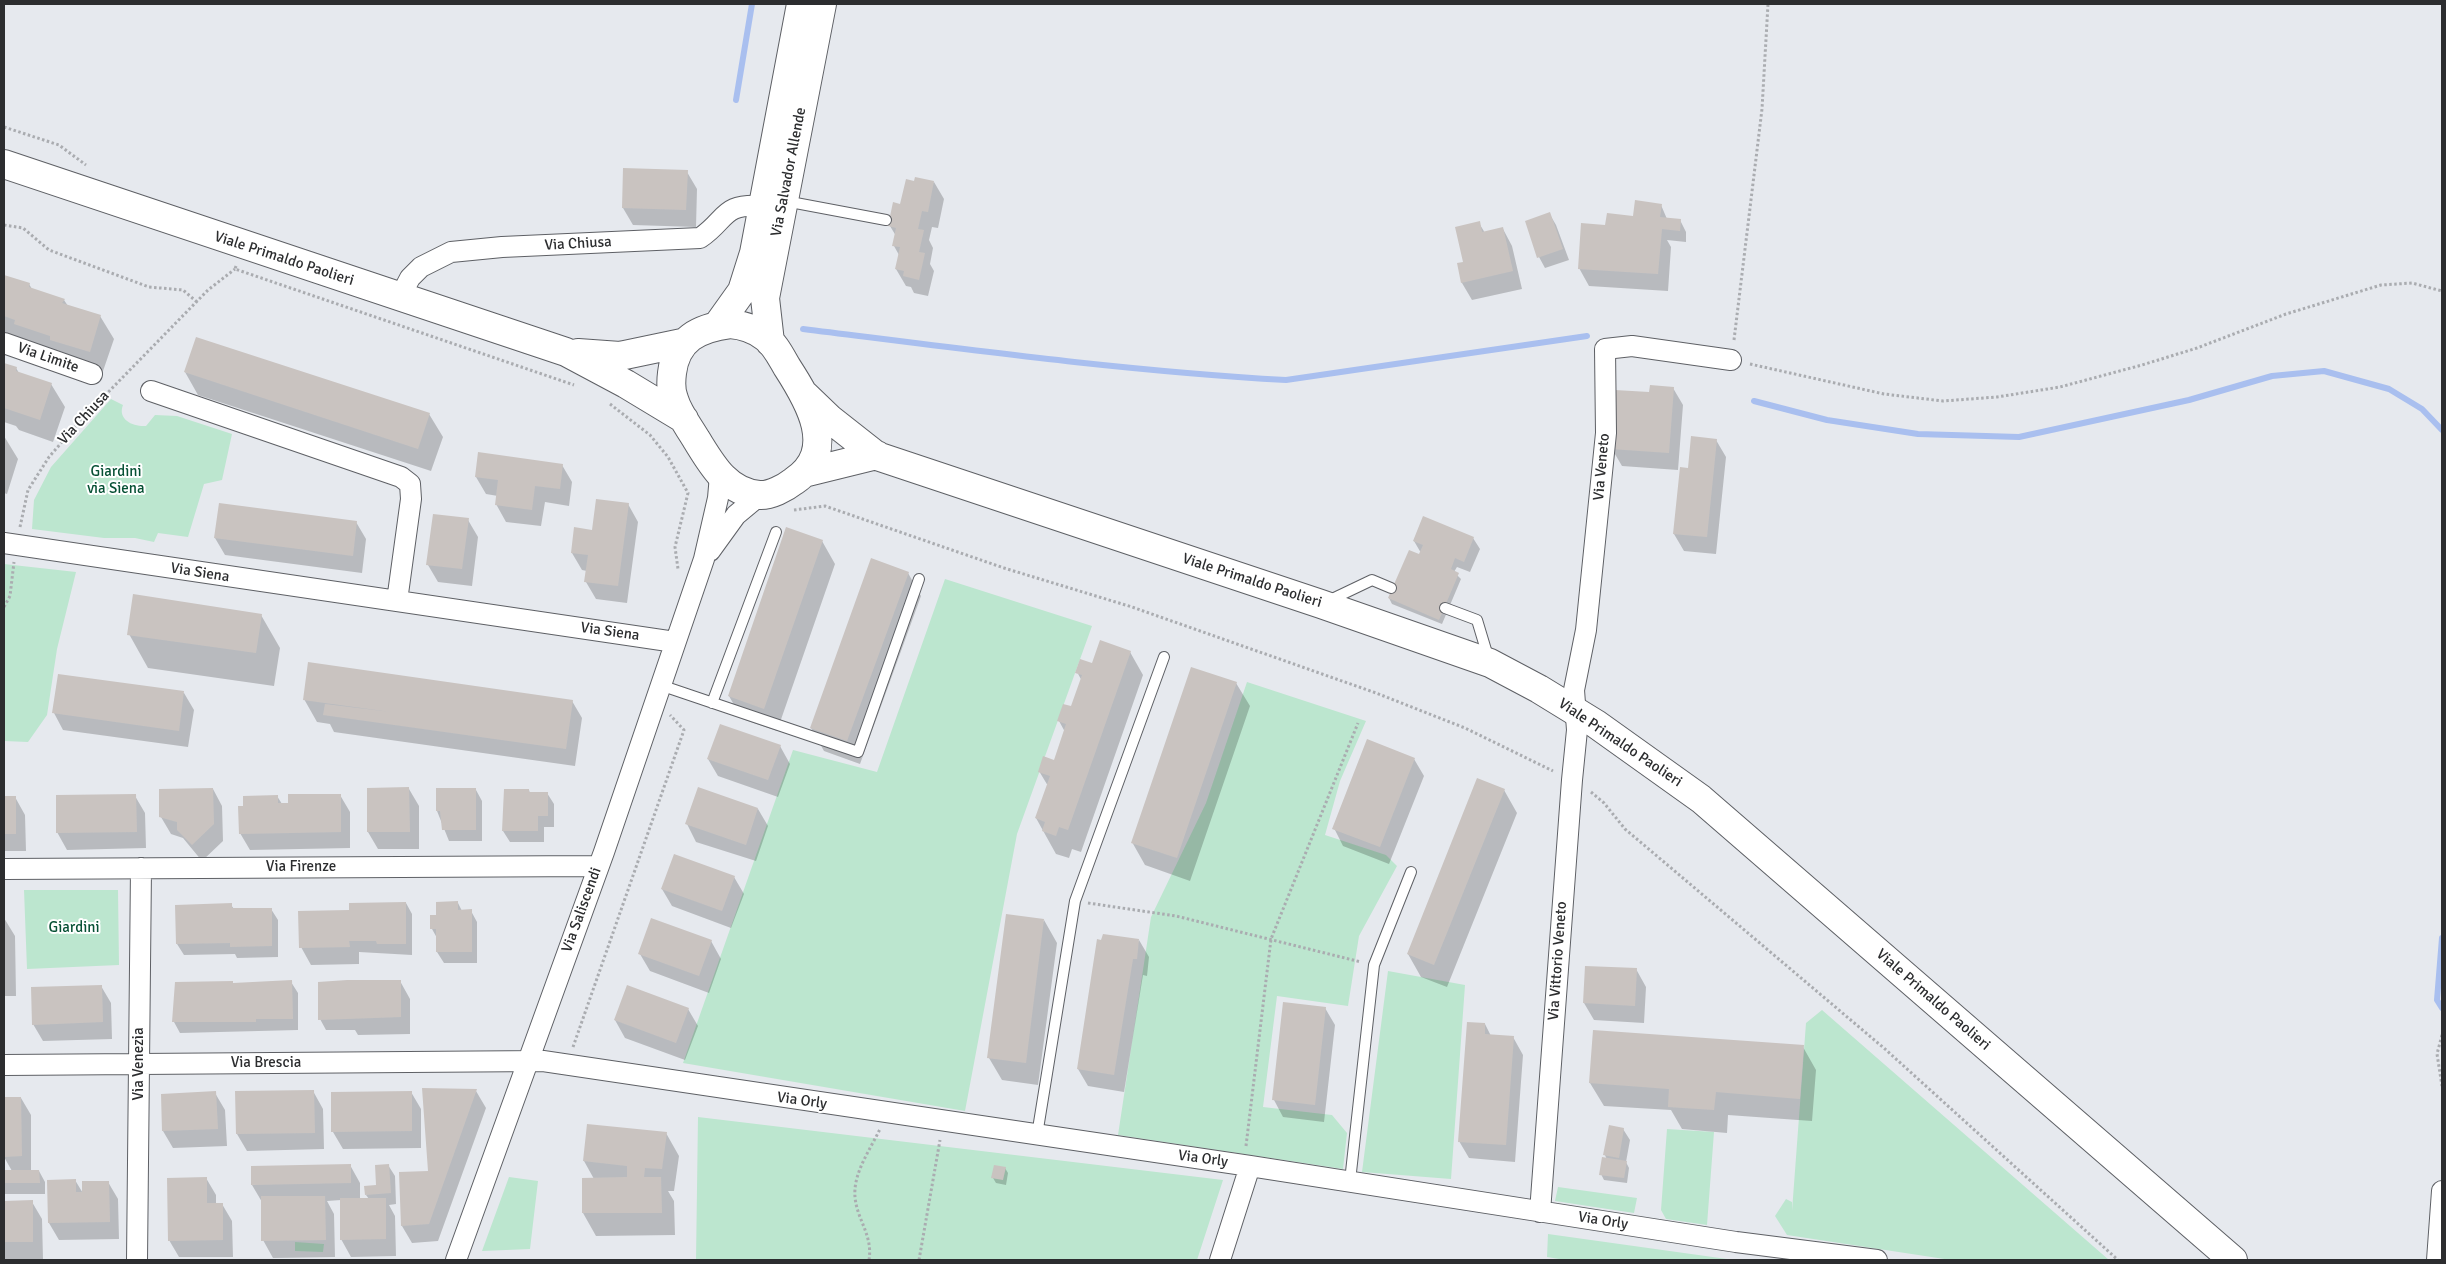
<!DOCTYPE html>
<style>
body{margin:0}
#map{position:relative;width:2446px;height:1264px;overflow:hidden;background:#e6e9ee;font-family:Signika,sans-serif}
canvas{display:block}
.frame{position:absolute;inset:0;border:5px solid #2c2d2f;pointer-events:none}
</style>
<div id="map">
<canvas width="2446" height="1264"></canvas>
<div class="frame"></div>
</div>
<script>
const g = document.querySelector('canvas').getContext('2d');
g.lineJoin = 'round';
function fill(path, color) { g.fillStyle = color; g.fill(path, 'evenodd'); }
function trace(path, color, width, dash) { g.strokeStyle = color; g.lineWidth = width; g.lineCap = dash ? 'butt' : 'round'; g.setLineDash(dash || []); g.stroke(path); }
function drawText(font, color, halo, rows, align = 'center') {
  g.font = font + ' Signika,sans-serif'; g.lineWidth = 4; g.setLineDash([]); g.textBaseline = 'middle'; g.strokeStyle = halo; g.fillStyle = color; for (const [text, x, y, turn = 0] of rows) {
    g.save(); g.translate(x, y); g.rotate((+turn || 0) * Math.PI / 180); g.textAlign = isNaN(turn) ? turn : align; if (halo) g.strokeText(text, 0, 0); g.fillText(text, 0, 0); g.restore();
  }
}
fill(new Path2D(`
 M111,399L123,405C117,420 134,427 146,426L155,415L177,416L232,434L222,480L204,484L188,537L158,533L154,542L135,538H104L32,529L34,500L51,467Z
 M4,564L76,572L57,649L47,715L28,742L4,741Z
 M945,579L1092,626L1017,834L965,1111L683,1063L793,750L877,772Z
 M1247,682L1366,721L1340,781L1325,835L1386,855L1397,866L1359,936L1348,1006L1277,996L1263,1107L1332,1115L1347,1133L1343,1169L1118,1135L1151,917L1206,803Z
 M24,890H118L119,965L27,969Z
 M1388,971L1465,985L1451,1179L1362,1172Z
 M1822,1010L2109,1260H1951L1787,1235L1775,1216L1786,1199L1792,1202V1211L1806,1023Z
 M698,1117L1223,1180L1197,1260H696Z
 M1667,1129L1714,1132L1707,1225L1666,1219L1661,1210Z
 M509,1177L538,1181L530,1249L482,1251Z
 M1558,1187L1637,1198L1634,1213L1555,1201Z
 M1548,1234L1734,1260H1565L1547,1257Z
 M295,1242L324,1244L323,1252L295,1251Z`), '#bce6cf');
fill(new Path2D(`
 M687,172L697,189L696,227L633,225L623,208Z
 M934,182L944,199L938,228L932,227L929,240L933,248L930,264L934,271L928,296L914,293L911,287L906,286L896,269L899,255L894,246L896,236L890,226L901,205Z
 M1661,205L1667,219L1680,220L1686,232V242L1667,240L1671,247L1668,291L1589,286L1579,268L1634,218Z
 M1549,213L1556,225L1569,260L1545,268L1539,257Z
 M1479,223L1485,233L1503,229L1512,246L1522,289L1472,300L1462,283L1458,264L1465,263Z
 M4,276L29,284L32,289L64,300L68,306L100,316L114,339L102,374L65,363L4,334Z
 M4,364L16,368L19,373L51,384L65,407L53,442L19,430L16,426L4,422Z
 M185,372L429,414L443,437L431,471L198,395Z
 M1673,388L1683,405L1678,470L1622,466L1612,449L1650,394Z
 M4,436L18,459L7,494L4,493Z
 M1716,440L1726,457L1716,554L1684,551L1674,534L1689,469Z
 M562,465L572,482L569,506L545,502L541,526L506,522L496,504L498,496L486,494L476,477Z
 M628,504L638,522L627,603L596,599L586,582L587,571L582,570L572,553L593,531Z
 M468,520L478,537L472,586L438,582L428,565Z
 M356,522L366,539L362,573L225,555L215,538Z
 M1473,538L1480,549L1470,572L1457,567L1454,572L1461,579L1442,624L1392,604L1389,598L1421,553L1414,541Z
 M822,541L835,564L777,731L742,719L729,696Z
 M908,573L921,596L860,764L824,751L811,728Z
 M261,615L280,648L274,686L148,668L129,634Z
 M1130,652L1143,675L1081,852L1072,849L1069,858L1056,854L1036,818L1048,786L1039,771L1055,761L1065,732L1059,721L1072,708L1082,681L1077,672L1093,664Z
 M1236,683L1250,706L1190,881L1145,865L1132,842Z
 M184,693L194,710L188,747L63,730L54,713Z
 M304,699L572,701L582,718L575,766L334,732L330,724L317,722Z
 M780,746L790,764L778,797L718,776L708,759Z
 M1414,759L1424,776L1389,864L1343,846L1334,828Z
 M213,789L222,806L223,841L202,861L183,838L171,834L161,817Z
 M409,789L419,806V849H378L368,832Z
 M476,790L482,801V841H449L437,811Z
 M529,790L530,793H547L554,804V827H544V842H510L503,831Z
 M1504,790L1517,813L1447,987L1421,977L1408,954Z
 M340,795L350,812V848L250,850L240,833L244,807L277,796L282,804Z
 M135,796L145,813L146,848L67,850L57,832Z
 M15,797L25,815L26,851H4V798Z
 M758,809L768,826L756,861L696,842L687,824Z
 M734,877L744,894L731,928L672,906L662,889Z
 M406,903L412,914V955L359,952V964L311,965L301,947L349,911Z
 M458,903L462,911H471L477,922V963H444L437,952V938L432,929V916H437Z
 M231,905L234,909H271L278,920V957L237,958L235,954L184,955L177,944Z
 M4,918L15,936L16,996H4Z
 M1044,920L1057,943L1038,1085L1002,1080L989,1058Z
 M1139,940L1149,957L1147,976L1143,975L1124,1092L1088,1086L1078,1069Z
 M711,941L721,959L709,993L650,971L640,954Z
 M1586,967L1636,969L1646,987L1644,1023L1594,1020L1584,1003Z
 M400,981L410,999V1034L358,1035L355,1030H326L320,1019Z
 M291,982L298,993V1030L180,1033L174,1022L176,983L233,984Z
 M101,986L111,1003L112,1039L43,1041L33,1024Z
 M627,987L688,1009L698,1026L685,1060L625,1038L615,1020Z
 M1325,1008L1335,1025L1324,1122L1283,1117L1274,1100Z
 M1485,1024L1491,1036L1513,1037L1523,1055L1515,1162L1469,1158L1459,1141Z
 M1803,1047L1816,1070L1812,1121L1728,1115L1727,1133L1682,1129L1671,1110L1604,1106L1590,1083Z
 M313,1091L323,1109L324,1149L247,1151L237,1134Z
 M476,1091L486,1108L438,1241L412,1243L402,1226L400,1173H429Z
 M411,1092L421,1109V1148L343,1149L333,1132L332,1093Z
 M215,1093L225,1110L227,1146L173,1148L163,1131L162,1095Z
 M4,1098H21L31,1115V1171H39L45,1182V1194H4V1171H12L4,1157Z
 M588,1125L666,1133L679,1156L674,1191H668L674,1201L675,1235L596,1236L583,1213L594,1179L584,1161Z
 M1623,1129L1630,1140L1626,1162L1629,1168L1627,1183L1604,1180L1601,1174L1607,1160L1605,1155Z
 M350,1165L360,1183V1199H369L366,1195L377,1186L388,1165L395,1176L396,1204L389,1205L395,1216L396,1256L351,1257L341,1239V1200L327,1201L334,1214L335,1257L273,1258L263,1240L262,1202L252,1185Z
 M1005,1168L1008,1173L1006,1185L996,1183L993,1178Z
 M206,1178L216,1195V1204H222L232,1221L233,1257H179L169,1240Z
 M75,1180L84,1195L108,1182L118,1199L119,1239L59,1240L49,1223Z
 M4,1202H32L42,1219L43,1259H4Z`), '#0003');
trace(new Path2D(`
 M736,100L752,4
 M803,329C964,349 1125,371 1286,380L1587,336
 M1754,401L1827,420L1918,434L2019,437L2189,400L2272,376L2324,371L2389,389L2422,409L2442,430
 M2442,938L2437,1000L2442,1008`), '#a9bfef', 6);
fill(new Path2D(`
 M623,168L688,170L686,210L622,208Z
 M915,177L934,181L928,212L922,211L918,229L924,230L919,252L925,253L919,280L903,276L904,271L895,269L900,247L892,246L896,228L888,226L893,202L900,204L906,179L914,181Z
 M1635,200L1662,204L1660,217L1681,219L1680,231L1662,229L1658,274L1578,269L1581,223L1605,225L1607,213L1633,216Z
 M1550,212L1563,249L1537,258L1525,221Z
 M1480,221L1482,232L1503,227L1513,271L1461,283L1457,263L1463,262L1455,227Z
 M4,275L30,283L29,287L65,299L62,303L101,315L90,352L50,340V336L14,324L15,320L4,316Z
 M196,337L430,413L418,449L184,372Z
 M4,363L17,367L16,371L52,383L40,420L4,408Z
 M1650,385L1674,387L1669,453L1611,449L1615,390L1649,392Z
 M1691,436L1717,439L1707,537L1673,534L1680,467L1688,468Z
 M478,452L563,464L560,489L535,486L532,510L495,505L498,480L475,477Z
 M596,499L629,503L618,586L584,582L588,555L571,553L574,527L592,530Z
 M219,503L357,521L353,556L214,538Z
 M433,514L469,518L462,569L426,565Z
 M1423,516L1474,537L1464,562L1455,558L1451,569L1459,573L1439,620L1388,598L1409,550L1419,554L1423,545L1413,541Z
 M786,527L823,540L764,709L728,696Z
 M871,558L909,572L847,741L810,728Z
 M133,594L262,614L256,653L127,635Z
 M1100,640L1131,651L1068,830L1059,827L1056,836L1042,831L1045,822L1035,818L1050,776L1038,772L1043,756L1054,760L1066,724L1057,721L1063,704L1071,706L1082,675L1075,673L1080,659L1092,663Z
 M308,662L573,700L566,749L323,715L325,704L391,712L303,700Z
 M1191,667L1237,682L1177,858L1131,843Z
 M58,674L184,691L179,731L52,713Z
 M720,724L781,745L768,780L707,759Z
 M1367,739L1415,758L1380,847L1332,829Z
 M1477,778L1505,789L1434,965L1407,954Z
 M409,787L410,832H367V788Z
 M698,787L758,808L746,845L685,824Z
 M213,788L214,824L192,845L177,830V822L159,817V789Z
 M436,788H476V830H442L440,811H436Z
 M504,789H529V792H548V816H538V831H502Z
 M136,794L137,832L56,833V795Z
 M288,794H341V832L239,834L238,806H243V796L278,795V803H288Z
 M4,796H16V834H4Z
 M674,854L735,876L722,911L661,889Z
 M458,901V910L472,909V952H436V929H430V915H436V902Z
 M406,902V944H377L376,941H349L350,947L299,948L298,911L349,910V903Z
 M232,903V908H272V946L230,947V943L176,944L175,905Z
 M1006,914L1044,919L1026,1063L987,1058Z
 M651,918L712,940L699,976L638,954Z
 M1103,934L1139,939L1137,959H1133L1114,1075L1077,1069L1097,939L1101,940Z
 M1585,966L1637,968L1635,1006L1583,1003Z
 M292,980L293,1019H256V1022H172L175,982L233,981V983Z
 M347,980H401V1017L318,1020V982Z
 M102,985L103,1022L32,1025L31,987Z
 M627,985L689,1008L676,1043L614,1020Z
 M1283,1002L1326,1007L1315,1105L1272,1100Z
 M1467,1022L1485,1023V1034L1514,1036L1506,1145L1458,1142Z
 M1593,1030L1804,1045L1800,1099L1716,1092L1714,1110L1668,1107L1669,1089L1589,1083Z
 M422,1088L477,1089L429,1224L401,1226L399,1172L428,1171Z
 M314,1090L315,1133L236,1134L235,1091Z
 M216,1091L218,1129L162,1131L161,1094Z
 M412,1091V1131L331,1132V1092Z
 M4,1097H21L22,1156L4,1157Z
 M587,1124L667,1132L662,1169L645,1168L644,1177H661L662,1213H582V1178L627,1177V1166L583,1161Z
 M1609,1125L1624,1128L1619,1158L1603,1155Z
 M1602,1157L1627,1161L1624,1178L1599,1175Z
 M351,1164V1183L251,1185V1166Z
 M389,1164L391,1193L365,1195L364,1186L376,1185L375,1165Z
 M994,1165L1006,1167L1003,1180L991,1178Z
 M4,1170H39L40,1183H4Z
 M207,1177V1203H223V1240L168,1241L167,1178Z
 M76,1179V1192H82V1181H109L110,1222L48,1223L47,1180Z
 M261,1196H325L326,1240L261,1241Z
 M340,1198H386V1239L340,1240Z
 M33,1200V1242H4V1201Z`), '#c9c3c0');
const lane = new Path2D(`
 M785,201L886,220
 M1328,601L1372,580L1391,588
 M1445,608L1477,620L1489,660
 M660,685L858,752L919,579
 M712,703L776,532
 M1037,1135L1075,901L1164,657
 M1350,1181L1374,965L1411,872`);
const street = new Path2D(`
 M400,297L410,278L421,267L451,252L502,247L700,238C728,219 721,203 763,206
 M4,343L92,374
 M151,391L401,477L410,484L411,499L397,601
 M4,543L675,642
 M710,551L736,515L760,495
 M4,869L598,866
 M4,1065L543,1061L1250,1166L1736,1242L1877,1260
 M1540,1212L1572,780L1577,730L1574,690L1586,630L1606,433L1605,349L1632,346L1731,360
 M137,1260L141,868
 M456,1260L604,852L704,559L718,498L720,475
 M1220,1260L1250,1166
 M2437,1260L2442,1191`);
const secondary = new Path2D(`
 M4,164L566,352L626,384L684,419
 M730,324C742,325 755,329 765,337C775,344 781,357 787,367C809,401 839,451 794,481C785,488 770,496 759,495C726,492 711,463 696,439C689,427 678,413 674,399C671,392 671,381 672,373C676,339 699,328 730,324Z
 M717,326L742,291L754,253L801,4
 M770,342L765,298L822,4
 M578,353L620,356L682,343
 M805,395L830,419L877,456L1321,604L1490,663L1539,689L1596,724L1701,799L2233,1260
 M804,473L877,455`);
trace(lane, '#5e6065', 12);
trace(street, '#5e6065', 22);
trace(secondary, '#5e6065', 30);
trace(new Path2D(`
 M4,127L59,145L86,165
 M4,225L23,228L49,250L149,287L183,290L197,302
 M236,266L235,269L574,385
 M1734,340L1762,109L1768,4
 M1750,364L1884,394L1943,401L1997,397L2060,387L2142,365L2197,348L2286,314L2381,285L2412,283L2442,291
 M610,404L650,435L668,457L688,493L675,547L678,569
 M794,510L825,506L1004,568L1132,607L1376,693L1465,728L1553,771
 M20,527L28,490L49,457L81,420L208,290L235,269
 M4,607L10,596L14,562
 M1591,792L1604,803L1625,829L1885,1049L2118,1260
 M1088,903L1176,916L1361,962
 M2442,1035L2437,1054L2442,1086
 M573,1047L684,730L670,715
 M1246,1146L1271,939L1358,723
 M869,1260C873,1235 857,1220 855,1197C853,1173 870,1150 880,1129
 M919,1260L940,1140`), '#aaacb0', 3, [2.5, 2.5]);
trace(lane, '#fff', 10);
trace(street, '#fff', 20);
trace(secondary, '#fff', 28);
drawText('15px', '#2c2d2f', '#fff', [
 ["Via Salvador Allende",789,172,-79],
 ["Via Chiusa",578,244,-3],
 ["Viale Primaldo Paolieri",284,259,18],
 ["Via Limite",48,358,19],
 ["Via Chiusa",84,418,-47],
 ["Via Veneto",1602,467,-85],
 ["Via Siena",200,573,9],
 ["Viale Primaldo Paolieri",1252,581,18],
 ["Via Siena",610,632,8],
 ["Viale Primaldo Paolieri",1620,743,34],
 ["Via Firenze",301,867],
 ["Via Saliscendi",582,910,-70],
 ["Via Vittorio Veneto",1558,961,-86],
 ["Viale Primaldo Paolieri",1933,1000,41],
 ["Via Brescia",266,1063],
 ["Via Venezia",139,1064,-90],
 ["Via Orly",802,1101,8],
 ["Via Orly",1203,1159,8],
 ["Via Orly",1603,1221,9]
]);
drawText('15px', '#065034', '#fff', [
 ["Giardini",116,472],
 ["via Siena",116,489],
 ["Giardini",74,928]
]);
</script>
